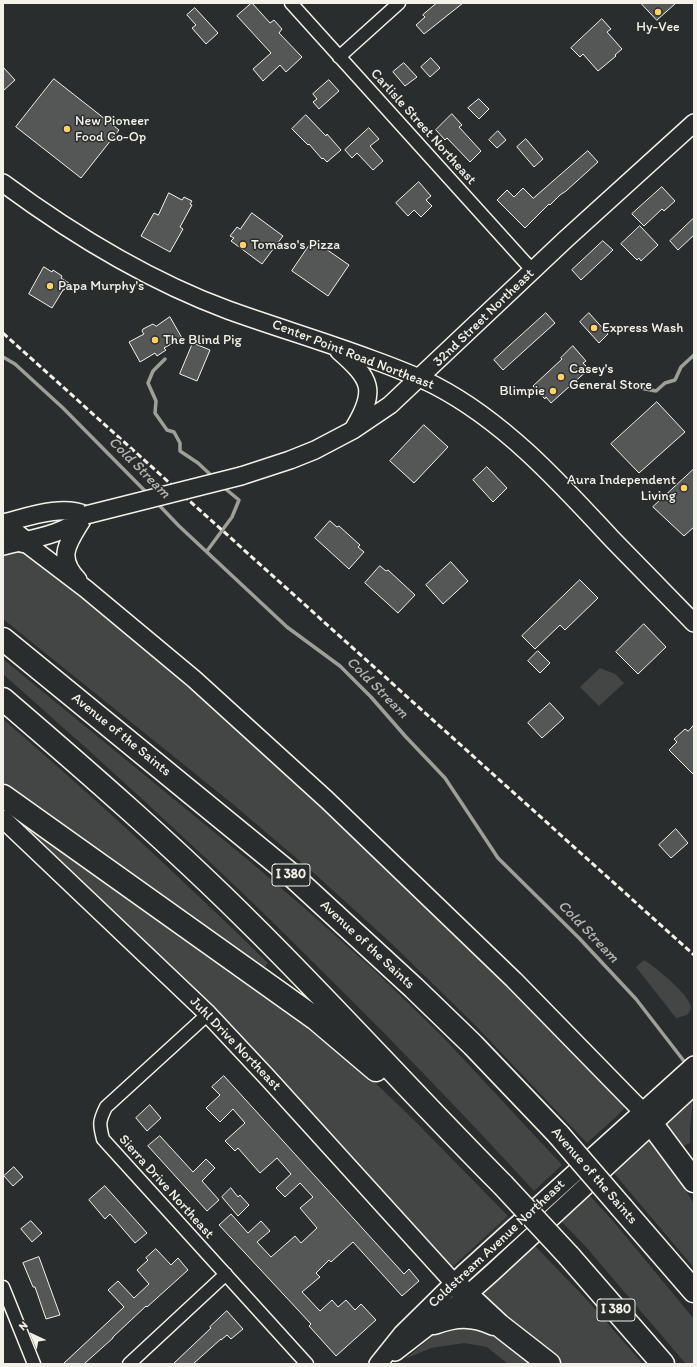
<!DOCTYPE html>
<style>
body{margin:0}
#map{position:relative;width:697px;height:1367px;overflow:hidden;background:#2a2d2e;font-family:Itim,sans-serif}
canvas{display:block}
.frame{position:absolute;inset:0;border:4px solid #f4f1e8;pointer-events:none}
.north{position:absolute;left:12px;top:1315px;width:40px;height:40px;-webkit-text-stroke:3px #2a2d2e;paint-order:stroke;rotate:316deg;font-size:11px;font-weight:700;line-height:16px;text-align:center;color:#f4f1e8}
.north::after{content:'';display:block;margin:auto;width:14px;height:18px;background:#f4f1e8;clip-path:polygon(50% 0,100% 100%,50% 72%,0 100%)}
</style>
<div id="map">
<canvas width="697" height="1367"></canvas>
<div class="frame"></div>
<div class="north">N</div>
</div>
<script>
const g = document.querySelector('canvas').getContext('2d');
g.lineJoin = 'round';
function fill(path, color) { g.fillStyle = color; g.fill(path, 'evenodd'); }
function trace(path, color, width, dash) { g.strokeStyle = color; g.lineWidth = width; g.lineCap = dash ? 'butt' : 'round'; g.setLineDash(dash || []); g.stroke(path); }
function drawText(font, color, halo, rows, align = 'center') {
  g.font = font + ' Itim,sans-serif'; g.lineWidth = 3; g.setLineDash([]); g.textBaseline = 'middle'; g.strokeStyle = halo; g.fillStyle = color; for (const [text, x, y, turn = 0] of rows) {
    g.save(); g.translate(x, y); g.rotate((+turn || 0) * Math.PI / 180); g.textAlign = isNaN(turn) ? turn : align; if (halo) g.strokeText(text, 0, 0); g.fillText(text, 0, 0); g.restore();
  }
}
fill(new Path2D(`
 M27,548C107,615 187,682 264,752C390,865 509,985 627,1105L617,1116L587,1143L475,1025L391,943L316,875L234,805L3,619V554Z
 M3,659L247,859L301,905L374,970L442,1036L562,1165L534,1191C468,1119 400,1048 330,979C225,873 115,773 3,674Z
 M600,668L615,674L624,683L599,706L580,687Z
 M3,719C94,797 182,879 268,963L263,969L3,786Z
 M3,805L250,978L351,1060L409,1115L508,1216L451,1268L227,1023L186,981L67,870L3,813Z
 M644,960C655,967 685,991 690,1004C692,1008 690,1011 687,1015L676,1018L636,967Z
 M693,1099L690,1129V1143L679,1148L666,1126L667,1124Z
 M651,1138L661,1150L694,1204V1268L613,1172Z
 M589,1195L613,1221L694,1319V1364H686L586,1247L560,1220Z
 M509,1217L511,1219L456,1269H453Z
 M534,1245L589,1302L643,1364H560L489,1310L479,1297L482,1293Z
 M451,1323L492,1331L536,1364H508L487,1347L464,1343L431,1348L405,1359L440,1330Z`), '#444645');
trace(new Path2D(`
 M3,357L15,364L63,408L149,495
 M165,359L153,371L148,383L156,401L155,413L167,430L174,432L180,443V451L198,463L213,477
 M640,388L656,391L665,383L675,380L681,367L694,355
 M156,502L179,526L287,627L340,666L371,697L406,737L445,778L498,858L579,938L636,999L687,1065
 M207,551L232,517L239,500L222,486`), '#9f9f9a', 3.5);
const building = new Path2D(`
 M252,3L270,23L274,20L282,29L279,33L302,57L286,72L280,65L263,81L253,69L271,53L237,16Z
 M437,3H463L424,34L416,25L425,17L423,15Z
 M641,3H676L657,20Z
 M195,8L218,33L206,44L192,28L196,25L187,15Z
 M602,19L611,29L607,32L622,49L615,55L616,56L598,71L583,54L580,57L571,48Z
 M431,58L440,68L430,77L421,67Z
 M404,63L417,77L405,86L393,72Z
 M3,67L15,80L3,91Z
 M54,79L119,130L81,178L16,127Z
 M329,80L339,91L319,109L313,102L317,99L313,94Z
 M479,99L489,109L479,119L468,108Z
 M452,114L462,125L459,127L481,151L470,162L447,138L445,140L436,130Z
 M306,115L326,136L327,134L341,150L327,162L323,158L322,159L309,144L308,145L292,129Z
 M369,128L379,139L370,146L383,161L373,170L357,153L352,158L345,150Z
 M498,131L506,140L497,148L489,140Z
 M526,139L543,159L534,167L517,147Z
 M588,151L598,162L566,191L560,195L550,205L549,204L525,228L497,200L507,190L514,197L523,188L533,198Z
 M419,182L431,196L426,200L432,206L421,217L414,210L408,216L396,203Z
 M662,187L675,201L664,211L662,209L644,226L632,214Z
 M169,193L182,200L184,197L192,201L190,204L192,205L180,227L183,229L170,252L141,236L154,213L158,215Z
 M252,213L283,236L262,264L231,241L234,238L230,236L237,227L240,229Z
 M694,218V235L678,250L670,241Z
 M640,226L658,245L641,261L639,258L637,260L621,244Z
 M313,240L349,265L328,296L292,271Z
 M603,241L613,250L581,280L572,270Z
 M44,267L52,272L53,270L62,276L61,278L69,283L64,290H63L52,308L29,294Z
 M546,313L555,323L503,370L494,360Z
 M589,313L608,334L599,343L580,322Z
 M170,317L182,338L164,348L166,350L157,356L155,353L140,362L129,342L144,334L142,331L143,329L153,324L156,326Z
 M193,343L210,350L197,381L180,374Z
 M573,346L586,361L583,363L589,369L551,403L546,397L545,399L533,386L562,359L561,358Z
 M657,402L685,432L639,473L611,444Z
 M424,425L448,447L414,483L390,461Z
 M487,467L507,488L493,502L473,480Z
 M694,469V527L684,536L653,507Z
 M330,521L337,527L339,526L360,545L358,547L364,552L349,569L315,538Z
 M451,562L468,581L443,604L426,585Z
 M380,566L386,571L388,570L415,595L398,613L365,583Z
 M580,580L598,598L565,630L560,625L535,649L522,636Z
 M644,624L666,647L638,674L616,652Z
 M538,651L550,663L540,673L528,661Z
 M550,703L564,718L542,738L528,723Z
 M694,725V775L669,750L677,742L674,739L685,729L688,731Z
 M676,829L688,843L671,858L659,845Z
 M224,1076L404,1274L409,1269L419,1281L402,1296L353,1242L331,1262L329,1260L316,1273L320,1277L302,1292L320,1311L332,1300L338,1307L346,1300L355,1310L361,1304L376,1320L336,1356L309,1326L311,1324L219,1225L231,1214L248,1233L261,1221L270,1231L257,1242L271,1257L295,1236L301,1243L317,1228L300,1208L313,1197L300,1183L285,1197L276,1188L291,1174L277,1158L260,1173L238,1148L235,1151L225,1141L245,1123L233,1109L220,1122L206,1108L220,1095L212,1087Z
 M150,1105L161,1118L147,1131L136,1118Z
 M160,1136L193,1172L206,1159L215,1168L202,1181L219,1200L207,1211L148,1146Z
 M14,1167L23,1177L13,1186L4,1176Z
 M105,1186L147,1233L135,1243L110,1214L105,1219L89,1200Z
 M231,1188L238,1197L240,1195L249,1205L238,1216L222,1197Z
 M31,1221L42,1233L32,1242L21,1229Z
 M156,1249L171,1265L178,1258L188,1270L147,1307L146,1306L113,1337V1338L84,1364H63L124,1307L108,1290L118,1281L134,1298L149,1284L137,1270L148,1260L146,1258Z
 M39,1257L60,1315L46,1319L35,1287H33L23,1263Z
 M227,1311L243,1329L231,1339L227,1335L221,1340V1339L193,1364H173L211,1328L210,1327Z`);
fill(building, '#555756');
trace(building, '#f4f1e8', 1);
const street = new Path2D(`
 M291,3L533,271
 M339,57L399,3
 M208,1014L106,1107C99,1121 99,1124 103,1139L307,1364
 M3,1287L34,1364
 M129,1364L226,1274`);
const secondary = new Path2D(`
 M3,183C72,234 147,280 228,310C275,327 323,341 371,359C393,367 415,375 436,386C505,422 560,483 612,539C639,567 667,595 694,623
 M339,351C371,379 377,390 354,428
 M241,476L290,460L315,450L353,430L390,405L566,239L694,123
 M3,523C28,517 62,504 86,515
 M23,541L86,589L194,679L327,800L514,980L642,1111
 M3,546C30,539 65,535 86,515
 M78,580C56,557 68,543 82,520
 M3,819L208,1014L267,1077L454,1283
 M395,1352L457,1304L493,1272L694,1086
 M378,1364L402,1334L464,1273L694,1065`);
const highway = new Path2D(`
 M3,525L23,541
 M3,639L289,873L414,988L473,1045L559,1135
 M3,699C88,772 173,846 252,925C338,1010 418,1100 503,1185
 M3,796L316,1019L376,1070
 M642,1111L694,1181
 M622,1208L694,1291
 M569,1256L663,1364
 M454,1283L499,1325L549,1364
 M434,1323C456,1315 472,1314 494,1324`);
trace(street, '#f4f1e8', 15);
trace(secondary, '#f4f1e8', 20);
trace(highway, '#f4f1e8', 25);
trace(street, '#2a2d2e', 12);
trace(secondary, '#2a2d2e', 17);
trace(highway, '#2a2d2e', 22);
trace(new Path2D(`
 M3,333L694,955`), '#f4f1e8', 3, [6, 3]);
const secondaryBridge = new Path2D(`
 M86,515L241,476`);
const highwayBridge = new Path2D(`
 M559,1135L622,1208
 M503,1185L569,1256`);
trace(secondaryBridge, '#f4f1e8', 20, []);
trace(highwayBridge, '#f4f1e8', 25, []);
trace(secondaryBridge, '#2a2d2e', 17);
trace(highwayBridge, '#2a2d2e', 22);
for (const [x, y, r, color] of [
 [658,12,4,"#ffd166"],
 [67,129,4,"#ffd166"],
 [243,245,4,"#ffd166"],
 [50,286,4,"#ffd166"],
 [594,328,4,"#ffd166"],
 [155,340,4,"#ffd166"],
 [561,377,4,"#ffd166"],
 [553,391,4,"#ffd166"],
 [684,488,4,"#ffd166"]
]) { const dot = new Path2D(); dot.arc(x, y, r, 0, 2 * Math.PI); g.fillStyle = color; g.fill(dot); trace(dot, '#2a2d2e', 1.5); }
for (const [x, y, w] of [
 [291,875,38],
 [616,1310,38]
]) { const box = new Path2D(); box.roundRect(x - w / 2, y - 11, w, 22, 3); g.fillStyle = '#2a2d2e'; g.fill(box); trace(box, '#f4f1e8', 1); }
drawText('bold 13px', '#f4f1e8', null, [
 ["I 380",291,875],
 ["I 380",616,1310]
]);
drawText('14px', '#f4f1e8', '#2a2d2e', [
 ["Hy-Vee",658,27,"center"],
 ["New Pioneer",75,121],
 ["Food Co-Op",75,137],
 ["Tomaso's Pizza",251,245],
 ["Papa Murphy's",58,286],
 ["Express Wash",602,328],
 ["The Blind Pig",163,340],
 ["Casey's",569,369],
 ["General Store",569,385],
 ["Blimpie",545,391,"right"],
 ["Aura Independent",676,480,"right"],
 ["Living",676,496,"right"]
], 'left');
drawText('14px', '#f4f1e8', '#2a2d2e', [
 ["Carlisle Street Northeast",423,127,48],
 ["32nd Street Northeast",484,318,-44],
 ["Center Point Road Northeast",353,355,21],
 ["Avenue of the Saints",121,735,39],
 ["Avenue of the Saints",367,945,43],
 ["Juhl Drive Northeast",235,1044,46],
 ["Avenue of the Saints",594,1176,49],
 ["Sierra Drive Northeast",166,1187,48],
 ["Coldstream Avenue Northeast",497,1244,-43]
]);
drawText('italic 15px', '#b5b3ae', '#2a2d2e', [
 ["Cold Stream",139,468,45],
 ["Cold Stream",377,688,45],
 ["Cold Stream",588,932,46]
]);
</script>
